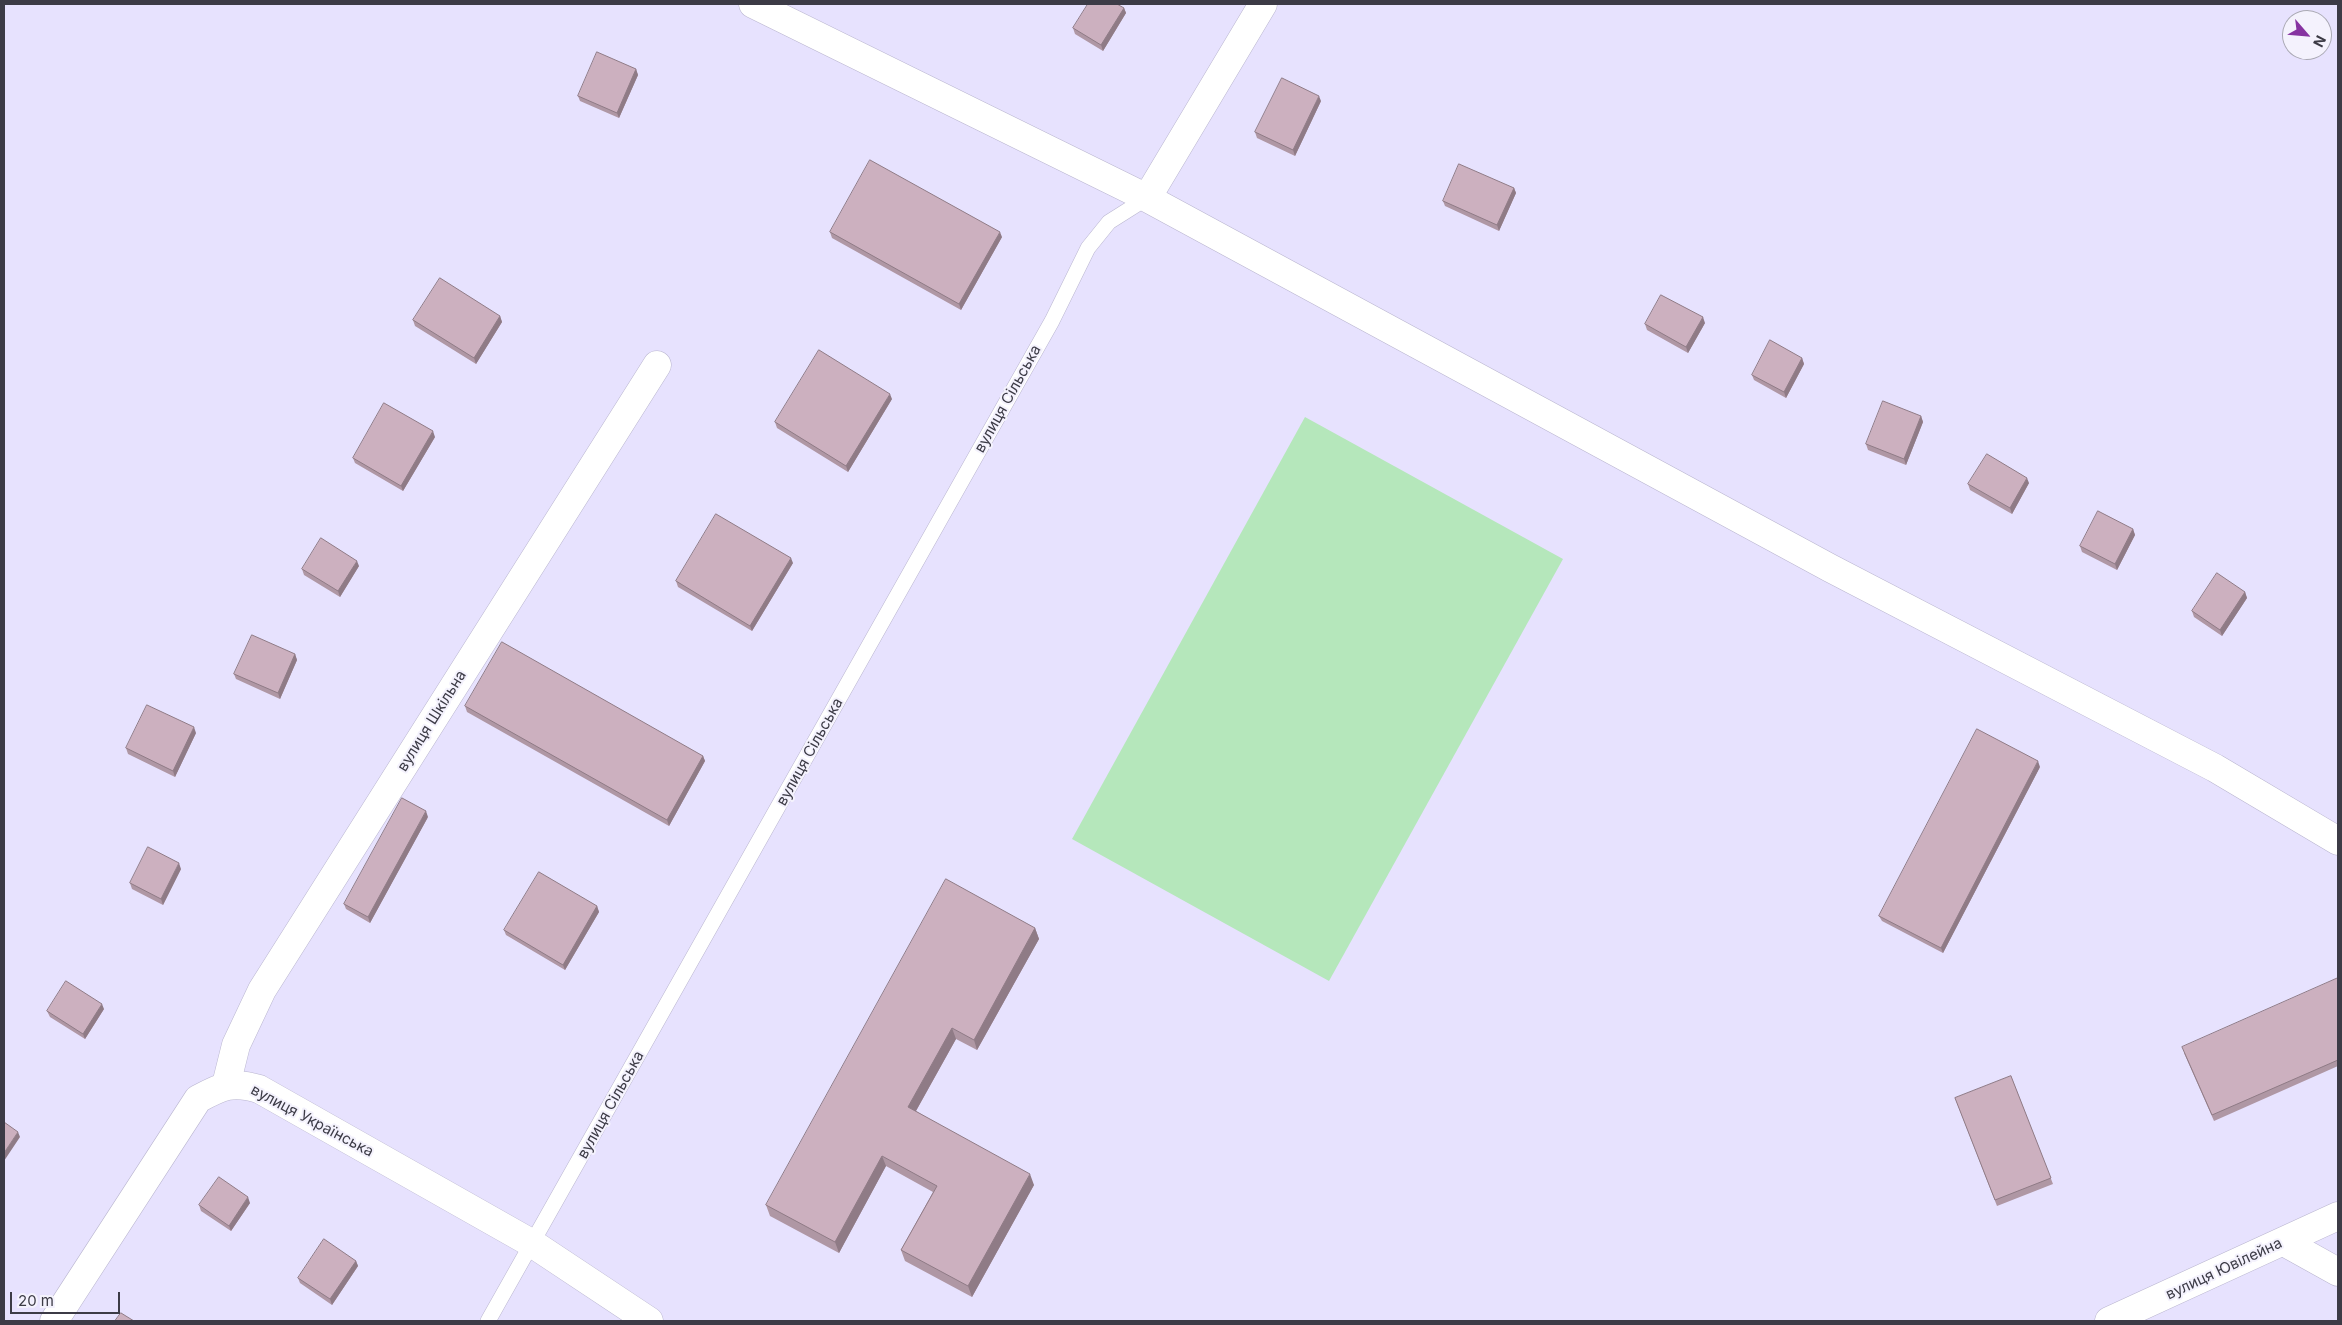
<!DOCTYPE html>
<meta charset="utf-8">
<style>
body{margin:0}
#map{position:relative;width:2342px;height:1325px;overflow:hidden;background:#e7e2fe;font-family:Inter,sans-serif}
canvas{display:block}
.frame{position:absolute;inset:0;border:5px solid #3c3b46;pointer-events:none}
.north{position:absolute;left:2282px;top:10px;width:50px;height:50px;box-sizing:border-box;background:#f4f2fd;border:1px solid #aaa9b4;border-radius:50%;rotate:117deg;font-size:14px;font-weight:700;line-height:20px;text-align:center;color:#3c3b46}
.north::after{content:'';display:block;margin:auto;width:18px;height:22px;background:#8633a1;clip-path:polygon(50% 0,100% 100%,50% 72%,0 100%)}
.scale{position:absolute;left:10px;top:1292px;width:110px;height:22px;box-sizing:border-box;border:2px solid #3c3b46;border-top:0;padding-left:6px;font-size:15px;line-height:18px;white-space:nowrap;color:#3c3b46;-webkit-text-stroke:4px #f4f2fd;paint-order:stroke}
</style>
<div id="map">
<canvas width="2342" height="1325"></canvas>
<div class="frame"></div>
<div class="north">N</div>
<div class="scale">20 m</div>
</div>
<script>
const g = document.querySelector('canvas').getContext('2d');
g.lineJoin = 'round';
function fill(path, color) { g.fillStyle = color; g.fill(path, 'evenodd'); }
function trace(path, color, width, dash) { g.strokeStyle = color; g.lineWidth = width; g.lineCap = dash ? 'butt' : 'round'; g.setLineDash(dash || []); g.stroke(path); }
function drawText(font, color, halo, rows, align = 'center') {
  g.font = font + ' Inter,sans-serif'; g.lineWidth = 4; g.setLineDash([]); g.textBaseline = 'middle'; g.strokeStyle = halo; g.fillStyle = color; for (const [text, x, y, turn = 0] of rows) {
    g.save(); g.translate(x, y); g.rotate((+turn || 0) * Math.PI / 180); g.textAlign = isNaN(turn) ? turn : align; if (halo) g.strokeText(text, 0, 0); g.fillText(text, 0, 0); g.restore();
  }
}
fill(new Path2D(`
 M1305,417L1563,559L1329,981L1072,839Z`), '#b5e7bb');
const service = new Path2D(`
 M488,1321L1052,321L1088,248L1109,222L1147,198`);
const minor = new Path2D(`
 M753,4L1147,198L1830,568L2215,768L2338,841
 M1147,198L1263,4
 M226,1085L236,1045L262,990L657,365
 M2284,1242L2338,1272
 M54,1321L198,1099C222,1086 232,1081 259,1089L533,1244L649,1321`);
const tertiary = new Path2D(`
 M2109,1321L2338,1216`);
trace(service, '#b9b5cf', 16);
trace(minor, '#b9b5cf', 29);
trace(tertiary, '#b9b5cf', 29);
trace(service, '#fff', 15);
trace(minor, '#fff', 28);
trace(tertiary, '#fff', 28);
fill(new Path2D(`
 M1124,8L1126,13L1103,51L1075,34L1073,28Z
 M636,69L638,75L619,118L580,101L578,96Z
 M1321,101L1295,156L1257,138L1255,132Z
 M1514,188L1516,193L1499,231L1445,206L1443,201Z
 M830,232L1002,237L961,310L832,238Z
 M500,316L502,322L476,364L415,326L413,320Z
 M1705,323L1688,353L1647,330L1645,324Z
 M1802,358L1804,364L1786,398L1754,380L1752,375Z
 M892,399L848,472L777,428L775,422Z
 M1921,416L1923,422L1906,465L1868,450L1866,444Z
 M435,437L403,491L355,463L353,458Z
 M2029,483L2012,514L1970,490L1968,484Z
 M2133,529L2135,535L2117,570L2082,552L2080,546Z
 M793,563L752,631L678,587L676,581Z
 M359,566L340,597L304,575L302,569Z
 M2245,592L2247,598L2222,636L2194,617L2192,611Z
 M295,654L297,660L280,699L236,679L234,674Z
 M465,706L703,756L705,761L669,826L467,712Z
 M196,733L175,777L128,754L126,748Z
 M2040,767L1943,953L1882,921L1879,916Z
 M428,817L370,923L346,909L344,904Z
 M181,869L163,905L132,889L130,883Z
 M597,906L599,912L565,970L506,935L504,930Z
 M1035,928L1039,939L977,1050L956,1039L916,1111L1034,1185L972,1297L905,1261L901,1250L933,1192L886,1166L839,1253L770,1216L766,1205Z
 M2338,978V1066L2214,1121L2184,1053Z
 M104,1009L85,1039L50,1017L47,1011Z
 M2011,1076L2053,1184L1997,1206L1955,1098Z
 M250,1203L231,1231L201,1211L199,1205Z
 M356,1261L358,1266L332,1305L300,1283L298,1278Z`), '#af97a4');
fill(new Path2D(`
 M1124,8L1126,13L1103,51L1101,45Z
 M636,69L638,75L619,118L617,113Z
 M1319,96L1321,101L1295,156L1293,150Z
 M1514,188L1516,193L1499,231L1497,225Z
 M1000,232L1002,237L961,310L959,304Z
 M500,316L502,322L476,364L474,358Z
 M1703,317L1705,323L1688,353L1686,347Z
 M1802,358L1804,364L1786,398L1784,392Z
 M890,394L892,399L848,472L846,466Z
 M1921,416L1923,422L1906,465L1904,459Z
 M433,431L435,437L403,491L401,486Z
 M2027,478L2029,483L2012,514L2010,508Z
 M2133,529L2135,535L2117,570L2115,564Z
 M791,558L793,563L752,631L750,626Z
 M357,561L359,566L340,597L338,591Z
 M2245,592L2247,598L2222,636L2220,630Z
 M295,654L297,660L280,699L278,693Z
 M194,727L196,733L175,777L173,771Z
 M703,756L705,761L669,826L667,820Z
 M2038,761L2040,767L1943,953L1941,948Z
 M426,811L428,817L370,923L368,917Z
 M179,863L181,869L163,905L161,899Z
 M597,906L599,912L565,970L563,965Z
 M1035,928L1039,939L977,1050L974,1040Z
 M102,1004L104,1009L85,1039L83,1034Z
 M952,1028L956,1039L912,1118L908,1107Z
 M18,1132L20,1137L4,1161V1153Z
 M882,1156L886,1166L839,1253L835,1242Z
 M1030,1174L1034,1185L972,1297L968,1286Z
 M248,1197L250,1203L231,1231L229,1226Z
 M356,1261L358,1266L332,1305L330,1299Z`), '#8f7b86');
const building = new Path2D(`
 M1088,4H1117L1124,8L1101,45L1073,28Z
 M597,52L636,69L617,113L578,96Z
 M1282,78L1319,96L1293,150L1255,132Z
 M870,160L1000,232L959,304L830,232Z
 M1459,164L1514,188L1497,225L1443,201Z
 M440,278L500,316L474,358L413,320Z
 M1661,295L1703,317L1686,347L1645,324Z
 M1770,340L1802,358L1784,392L1752,375Z
 M819,350L890,394L846,466L775,422Z
 M1883,401L1921,416L1904,459L1866,444Z
 M384,403L433,431L401,486L353,458Z
 M1987,454L2027,478L2010,508L1968,484Z
 M2098,511L2133,529L2115,564L2080,546Z
 M716,514L791,558L750,626L676,581Z
 M321,538L357,561L338,591L302,569Z
 M2217,573L2245,592L2220,630L2192,611Z
 M252,635L295,654L278,693L234,674Z
 M502,642L703,756L667,820L465,706Z
 M147,705L194,727L173,771L126,748Z
 M1977,729L2038,761L1941,948L1879,916Z
 M402,798L426,811L368,917L344,904Z
 M148,847L179,863L161,899L130,883Z
 M539,872L597,906L563,965L504,930Z
 M946,879L1035,928L974,1040L952,1028L908,1107L1030,1174L968,1286L901,1250L937,1186L882,1156L835,1242L766,1205Z
 M2338,978V1060L2212,1115L2182,1047Z
 M66,981L102,1004L83,1034L47,1011Z
 M2011,1076L2051,1178L1995,1200L1955,1098Z
 M4,1122L18,1132L4,1153Z
 M219,1177L248,1197L229,1226L199,1205Z
 M324,1239L356,1261L330,1299L298,1278Z
 M121,1313L134,1321H115Z`);
fill(building, '#ccb0bf');
trace(building, '#8f7b86', 1);
drawText('15px', '#3c3b46', '#f4f2fd', [
 ["вулиця Сільська",1008,399,-61],
 ["вулиця Шкільна",432,721,-58],
 ["вулиця Сільська",810,752,-61],
 ["вулиця Сільська",611,1105,-61],
 ["вулиця Українська",312,1121,28],
 ["вулиця Ювілейна",2224,1269,-25]
]);
</script>
